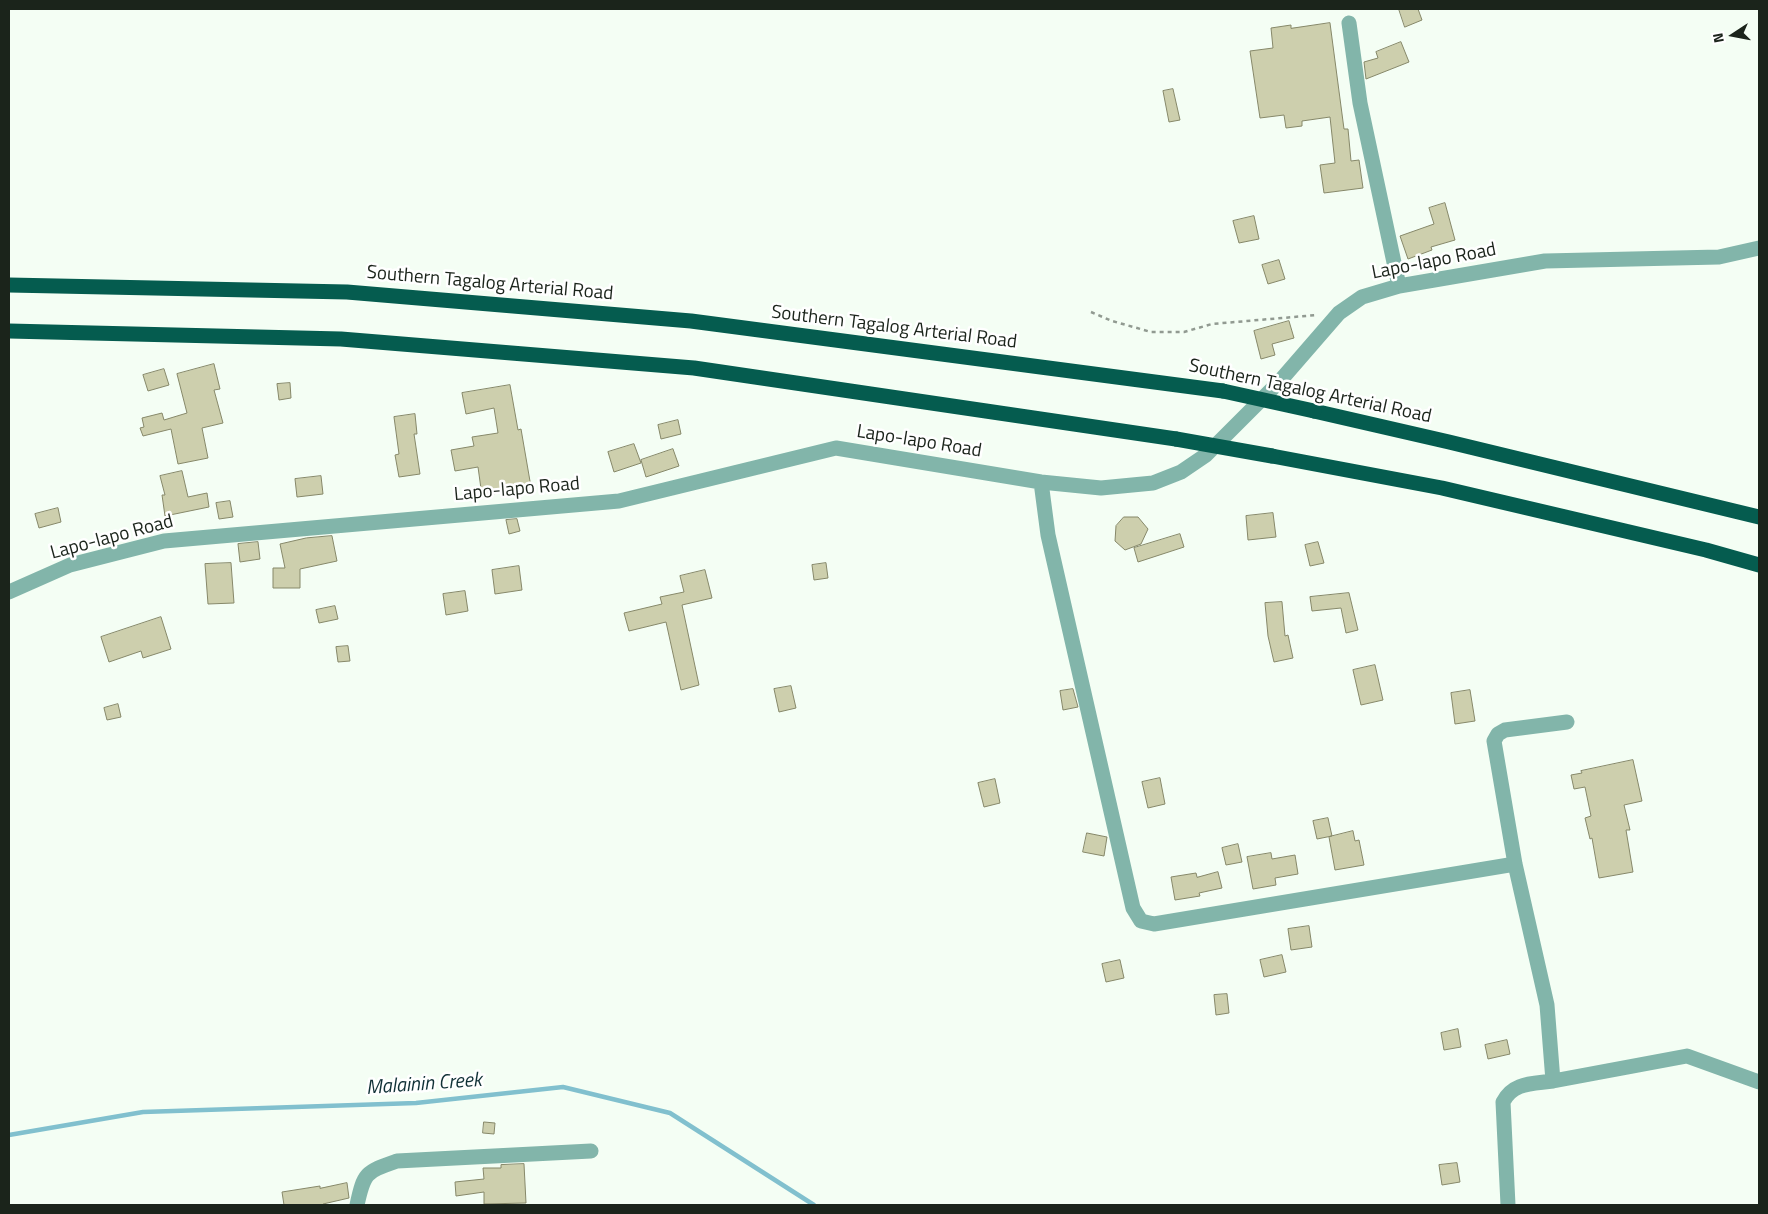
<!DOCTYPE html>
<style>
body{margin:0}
#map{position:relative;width:1768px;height:1214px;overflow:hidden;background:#f4fef4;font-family:"Titillium Web",sans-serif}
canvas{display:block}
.frame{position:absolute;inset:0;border:10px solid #1b241b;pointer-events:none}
.north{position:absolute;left:1708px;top:10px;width:50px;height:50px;-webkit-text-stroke:4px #fff;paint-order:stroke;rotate:259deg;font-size:14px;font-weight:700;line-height:20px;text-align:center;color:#1b241b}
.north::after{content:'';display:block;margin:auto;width:18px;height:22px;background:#1b241b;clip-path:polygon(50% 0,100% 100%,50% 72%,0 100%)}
</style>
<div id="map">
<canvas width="1768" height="1214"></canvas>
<div class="frame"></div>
<div class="north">N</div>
</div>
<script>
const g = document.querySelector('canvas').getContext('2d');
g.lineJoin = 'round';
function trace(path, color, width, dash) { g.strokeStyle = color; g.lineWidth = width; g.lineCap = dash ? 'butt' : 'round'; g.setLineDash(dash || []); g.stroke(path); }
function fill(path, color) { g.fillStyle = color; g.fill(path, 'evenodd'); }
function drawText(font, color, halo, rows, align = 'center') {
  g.font = font + ' "Titillium Web",sans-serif'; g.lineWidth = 5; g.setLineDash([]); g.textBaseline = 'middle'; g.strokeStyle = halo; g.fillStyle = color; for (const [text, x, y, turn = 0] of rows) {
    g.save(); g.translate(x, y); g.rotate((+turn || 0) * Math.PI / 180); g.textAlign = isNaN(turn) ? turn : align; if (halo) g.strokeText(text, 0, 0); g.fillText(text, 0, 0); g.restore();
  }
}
trace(new Path2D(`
 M9,1135L143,1112L416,1103L563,1087L670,1113L814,1205`), '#81c0ce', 4.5);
const building = new Path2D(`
 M1399,9H1418L1422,20L1405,27Z
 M1330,23L1344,129H1348L1351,161L1359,160L1363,188L1324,193L1320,165L1335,163L1330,117L1302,121V126L1286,128L1284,115L1260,118L1250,51L1273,48L1271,28L1291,25V28Z
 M1401,42L1409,62L1366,79L1364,62L1378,58L1376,52Z
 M1173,89L1180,120L1169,122L1163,91Z
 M1445,203L1455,240L1431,247L1432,250L1408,259L1400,236L1434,224L1429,208Z
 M1254,216L1259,239L1239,243L1233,221Z
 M1279,260L1285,279L1268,284L1262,265Z
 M1289,321L1294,338L1272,344L1275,355L1261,359L1254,331Z
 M214,364L220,389L214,390L223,423L202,428L208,458L178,464L171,429L143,436L140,428L144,427L142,418L162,413L164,420L187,413L177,374Z
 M164,369L169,385L148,391L143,375Z
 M290,383L291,398L279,400L277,384Z
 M510,385L518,430L521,429L531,487L482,496L478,467L455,471L451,450L474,446L472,437L498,433L494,408L466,414L462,393Z
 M415,414L417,434H414L420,474L399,477L395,455L399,454L394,417Z
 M678,420L681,434L661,439L658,425Z
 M634,444L641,463L614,472L608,452Z
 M673,449L679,466L646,477L641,460Z
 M182,471L188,497L207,493L209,507L165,516L162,495H165L160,476Z
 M321,476L323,494L297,497L295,479Z
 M230,501L233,517L219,519L216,503Z
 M58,508L61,522L39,528L35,514Z
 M1273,513L1276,537L1248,540L1246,516Z
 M1124,517H1138L1148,529L1141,544L1125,550L1115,541L1116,526Z
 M517,519L520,531L509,534L506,520Z
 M1180,534L1184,547L1138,562L1134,548Z
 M332,536L337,561L300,569V588H273V568H285L280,544L306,538Z
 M258,542L260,559L240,562L238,544Z
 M1318,542L1324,563L1310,566L1305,545Z
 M231,563L234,603L208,604L205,564Z
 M826,563L828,578L814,580L812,565Z
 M519,566L522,590L495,594L492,570Z
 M705,570L712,598L682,605L699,685L681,690L666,622L629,631L624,613L662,604L660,597L684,592L680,576Z
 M465,591L468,611L446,615L443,594Z
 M1349,593L1358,630L1346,633L1341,608L1312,611L1310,597Z
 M1282,602L1285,636L1288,635L1293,658L1274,662L1268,636L1265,603Z
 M335,606L338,619L319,623L316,610Z
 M161,617L171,649L143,658L141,651L109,662L101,637Z
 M348,646L350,661L338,662L336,647Z
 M1375,665L1383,700L1361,705L1353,670Z
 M791,686L796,708L779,712L774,689Z
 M1073,689L1078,707L1063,710L1060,691Z
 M1470,690L1475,721L1455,724L1451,693Z
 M118,704L121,717L107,720L104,708Z
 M1633,760L1642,801L1624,805L1630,830H1626L1633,872L1599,878L1592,838L1590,839L1585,818L1591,816L1585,787L1574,789L1571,775L1582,773L1581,771Z
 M1160,778L1165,804L1148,808L1142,782Z
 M995,779L1000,803L984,807L978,783Z
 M1328,818L1332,836L1317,839L1313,821Z
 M1353,831L1355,841L1359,840L1364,865L1335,870L1329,837Z
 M1087,833L1107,837L1104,856L1083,852Z
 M1238,844L1242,862L1226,865L1222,848Z
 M1271,853L1272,859L1295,855L1298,874L1275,878L1276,885L1253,889L1247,857Z
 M1218,872L1222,888L1199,893L1200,896L1175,900L1171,877L1196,873L1197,877Z
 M1309,926L1312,947L1291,950L1288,929Z
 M1282,955L1286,972L1264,977L1260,960Z
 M1120,960L1124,978L1106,982L1102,964Z
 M1227,994L1229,1013L1216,1015L1214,995Z
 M1458,1029L1461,1047L1444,1050L1441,1033Z
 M1507,1040L1510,1054L1488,1059L1485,1045Z
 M484,1122L495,1123L494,1134L483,1133Z
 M1457,1163L1460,1182L1442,1185L1439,1165Z
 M524,1164L526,1203L484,1204V1192L456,1196L455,1182L484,1179L483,1168H501V1165Z
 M347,1183L349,1198L323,1204V1205H284L282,1192L320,1186V1188Z`);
fill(building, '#cdcfad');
trace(building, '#868869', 1);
trace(new Path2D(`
 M1091,312L1112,321L1151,332H1184L1212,324L1317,315`), '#919a91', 2.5, [4, 4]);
trace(new Path2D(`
 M1349,23L1360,103L1399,286
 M1041,482L1048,535L1133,908L1141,921L1154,924L1515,864
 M9,592L70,565L164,541L619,501L836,448L1041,482L1101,488L1153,483L1181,472L1206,455L1280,381L1339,313L1362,297L1399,286L1545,261L1719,257L1759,248
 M1553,1081L1687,1056L1759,1082
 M357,1205C364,1172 366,1172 397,1161L591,1151
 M1508,1205L1503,1102C1513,1082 1533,1084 1553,1081L1547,1005L1515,864L1494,741L1498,734L1505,730L1567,722`), '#82b5aa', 15);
trace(new Path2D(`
 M9,285L347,292L691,321L1223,391
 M9,331L341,339L694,368L1176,439
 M1314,411L1449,442L1759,517
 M1272,456L1442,488L1706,550L1759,565`), '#055c4f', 15);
trace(new Path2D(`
 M1223,391L1314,411
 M1176,439L1272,456`), '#055c4f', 15);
drawText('19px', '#1b241b', '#fff', [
 ["Lapo-lapo Road",1434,262,-11],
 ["Southern Tagalog Arterial Road",490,284,5],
 ["Southern Tagalog Arterial Road",894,328,7],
 ["Southern Tagalog Arterial Road",1310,392,12],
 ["Lapo-lapo Road",919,442,9],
 ["Lapo-lapo Road",517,490,-5],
 ["Lapo-lapo Road",112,538,-15]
]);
drawText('italic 20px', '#113137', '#fff', [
 ["Malainin Creek",424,1085,-4]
]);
</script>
